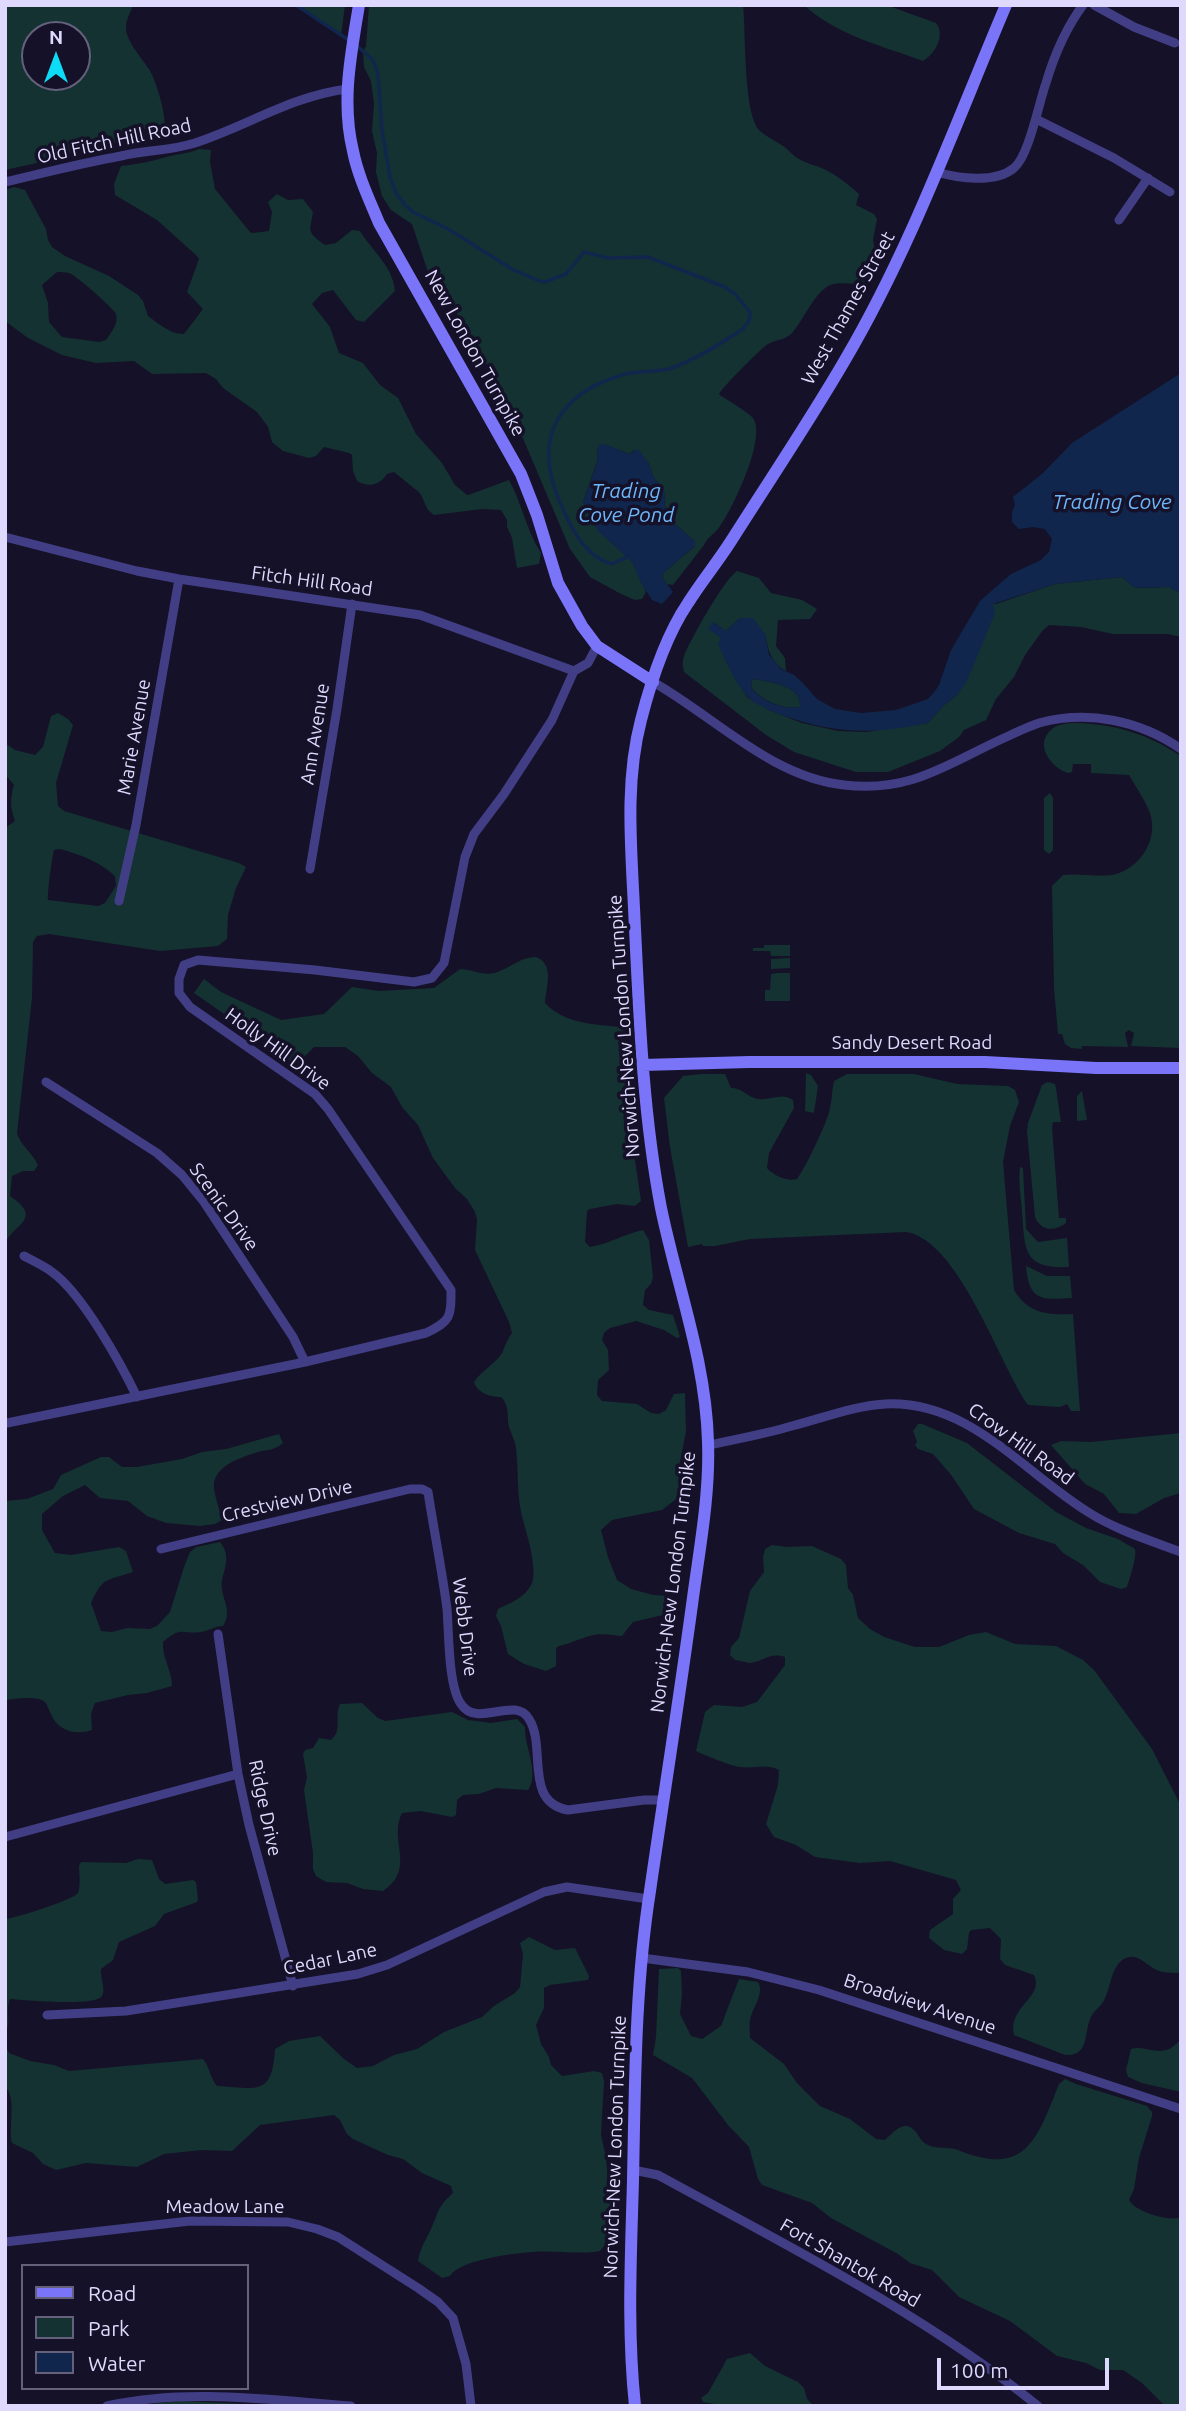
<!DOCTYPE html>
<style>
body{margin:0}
#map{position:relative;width:1186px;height:2411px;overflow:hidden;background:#151128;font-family:Ubuntu,sans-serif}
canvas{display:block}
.frame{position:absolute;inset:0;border:7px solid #ded9fd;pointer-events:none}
.legend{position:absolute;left:21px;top:2264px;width:228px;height:126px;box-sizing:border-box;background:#151128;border:2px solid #65617d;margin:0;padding:9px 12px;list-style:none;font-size:21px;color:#ded9fd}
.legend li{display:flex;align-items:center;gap:14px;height:35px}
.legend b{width:35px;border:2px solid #65617d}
.north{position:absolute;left:21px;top:21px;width:70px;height:70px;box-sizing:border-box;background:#151128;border:2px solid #65617d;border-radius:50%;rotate:0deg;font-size:19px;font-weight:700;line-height:28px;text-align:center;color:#ded9fd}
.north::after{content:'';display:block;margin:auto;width:24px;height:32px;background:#0edbf5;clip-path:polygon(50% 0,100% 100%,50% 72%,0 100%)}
.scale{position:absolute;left:937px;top:2358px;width:172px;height:32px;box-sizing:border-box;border:4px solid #ded9fd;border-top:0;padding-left:9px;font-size:21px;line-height:24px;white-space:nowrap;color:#ded9fd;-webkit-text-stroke:5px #151128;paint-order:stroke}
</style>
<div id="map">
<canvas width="1186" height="2411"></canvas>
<div class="frame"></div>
<ul class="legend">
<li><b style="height:9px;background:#7a74f9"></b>Road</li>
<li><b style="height:19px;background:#143231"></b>Park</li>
<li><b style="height:19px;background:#11264c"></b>Water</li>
</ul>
<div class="north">N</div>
<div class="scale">100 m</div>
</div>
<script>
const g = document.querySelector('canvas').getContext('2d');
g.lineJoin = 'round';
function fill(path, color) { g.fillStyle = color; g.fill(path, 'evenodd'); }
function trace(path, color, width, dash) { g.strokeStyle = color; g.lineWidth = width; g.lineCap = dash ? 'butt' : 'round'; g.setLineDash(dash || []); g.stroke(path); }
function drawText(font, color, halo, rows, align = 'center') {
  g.font = font + ' Ubuntu,sans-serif'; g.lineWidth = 7; g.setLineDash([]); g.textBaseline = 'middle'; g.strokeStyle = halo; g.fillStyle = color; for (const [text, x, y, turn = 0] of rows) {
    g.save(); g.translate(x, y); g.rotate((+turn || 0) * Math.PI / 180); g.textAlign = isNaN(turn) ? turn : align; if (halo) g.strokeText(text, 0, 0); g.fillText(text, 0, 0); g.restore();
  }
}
fill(new Path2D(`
 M5,5H133C131,11 126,20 126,26C125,40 141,57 149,69C156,80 168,119 164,131L158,136L151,135L139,124L134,140L88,147L46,161L5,170ZM35,35H77V77H35Z
 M295,5H345L341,36L297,6Z
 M369,5H743C746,31 743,115 760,131C767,137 776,141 783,146C789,150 793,156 799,159C807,164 816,165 824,169C837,175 849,185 859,194L856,205L874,214L877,219L873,240L876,259L865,282C854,286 839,280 828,286C811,298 805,318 792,333C786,340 775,340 768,344C762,347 721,389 719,394L721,396C728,400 749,413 753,418C767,438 732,511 718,529C713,535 708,537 704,545L673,585L667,584L662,577L663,573L695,546V542L672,521L665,506L664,490L654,478L648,462L635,450L629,454L604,444L598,447L597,462L583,502L633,563L646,592L642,599L635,600L621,594L590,577L570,549L519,429L513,424L498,395L497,388L480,350L440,287L428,272L412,224L391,210L382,196L376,172L377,153L372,131L374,104L371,81L364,67L363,52L366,46Z
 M804,5H886L936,23C946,35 935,54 923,61C883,46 836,35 804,5Z
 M199,149L211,150L210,162L215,189L250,232L253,233L269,231L272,212L268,202L277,194L288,200L303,199L313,212C310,232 306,231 325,245L336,243L352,230L360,231C372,251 393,266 395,291L364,322L356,320L333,290L322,293L312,304L330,327L339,353L363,363L380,385L398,398L416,434L442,463L455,485L467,495L471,494L509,480C522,503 526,530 541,553L539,564L517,568L512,538L507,527V520L501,510L482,509L434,515L428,510L420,493L394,472L387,474C380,485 369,488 357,481L353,471L352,455L349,453L324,447L316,456L309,458L283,451L272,442L268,427L257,412L223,388L216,379L206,373L152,374L134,361L96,363L62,355L28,338L5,321V190L14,187L25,190L46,229L48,240L52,247L65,256L109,276L138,295L143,301L148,316C158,323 171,335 184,334L203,309L187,292L199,259L197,256L157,220L115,195L114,184L121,166C137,164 150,162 166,157C177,154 187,154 199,149ZM57,272C61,272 65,272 69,273C76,275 113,308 116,314C119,323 111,333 106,340L99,342L62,337L49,322L48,303L42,285Z
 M737,571L759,578L771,593L802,600L817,609L810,619L778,620L776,646L785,658L786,671C771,663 768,650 765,634L740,618L726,631L713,622L722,638L726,661L736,680L748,698L769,710L802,723L838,731L866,732L928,723L943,706L957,695L992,603L996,604L1055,584L1122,577L1135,588L1169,587L1181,593V637L1168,634H1113L1081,627L1049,625L1043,630L1025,655L1014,677L996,699L986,720L964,730L959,737L940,751L888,772H856L794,752L766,735L684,672C683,667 682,662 684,656C691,639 723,581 737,571Z
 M756,679C772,683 802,685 800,707C784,710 761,701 751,687L752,680Z
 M58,713L68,719L73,725L56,783L58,806L64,811L239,863L246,867L236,888L228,915L227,939L218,946L160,951L49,934L37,936L33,942L32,998L17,1133C20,1145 33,1153 38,1165L34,1171H23L12,1176L10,1196C46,1220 10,1225 5,1245V828L15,821C10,808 10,798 14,785L5,774V743L15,750L35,755L43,747L51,716ZM60,849C82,855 98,861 115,876L116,886L105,903L98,906L48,900C47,894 52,857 54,850Z
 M1080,723C1118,725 1149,735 1181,756V1048L1131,1046L1134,1033L1129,1030L1125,1033L1128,1047L1082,1046V1049L1071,1048L1065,1044L1062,1034H1058L1054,989L1052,886L1063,875C1079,873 1096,877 1112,875C1139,870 1159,840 1150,813C1145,800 1136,787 1129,775L1091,773V764H1073L1072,772L1068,773C1051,768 1033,744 1052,729C1059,723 1071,723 1080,723Z
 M1050,793L1053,798V850L1049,854L1044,850V798Z
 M764,945H790V956H771L770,951H753V948H764Z
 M536,957C555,964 546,987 545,1003C565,1024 593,1024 620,1027L623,1030L627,1106L641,1201L635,1206L617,1204L590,1209L587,1211L585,1242L590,1247C609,1244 624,1234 643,1230L649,1240L653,1277L651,1284L645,1290L643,1305L649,1310L673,1315L680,1337L677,1338L664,1330L636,1321L610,1328L604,1333L602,1340L608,1350L609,1370L598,1380L597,1395L602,1401L637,1404L651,1413L659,1414L666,1410L674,1394L685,1393L686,1432L678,1471L680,1496L662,1510L612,1520L601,1530L608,1557L617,1580L631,1589L653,1595L669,1596L670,1611L667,1614L633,1622L622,1636C595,1633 598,1633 572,1642C566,1645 561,1644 556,1648V1666L546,1671L524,1664L508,1654L501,1626L496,1616L498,1609C512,1602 525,1598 532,1583C537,1570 528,1537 524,1524C516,1498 519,1474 516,1448C515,1439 509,1431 508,1422C508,1413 508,1404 501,1397C491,1397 477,1393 474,1382C481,1371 496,1363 502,1353C505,1346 507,1340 512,1333L509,1322L475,1250L477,1220L475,1212L467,1199L455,1188L433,1158L418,1125L402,1107L391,1087L372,1073L358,1056L345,1047H314L301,1060L290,1061L253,1030L230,1018L194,993L204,979L221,992L281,1020L324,1014L352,987L379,991L434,988L460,969C471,969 482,976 494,973C510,969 517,958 536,957Z
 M790,958V968L771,969V959Z
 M777,973H790V1001H765V990H770L771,974Z
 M806,1073L811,1075L818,1086L814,1113L805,1111Z
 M701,1074H725L731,1088C741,1087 747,1097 758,1099C771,1101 781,1092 793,1100L794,1108L769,1153L767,1168C774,1176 787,1182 797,1179C805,1169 828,1121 830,1108C832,1099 832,1090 834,1081L847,1074H914L957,1084L1008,1086L1015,1090L1019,1102L1010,1126L1003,1162L1014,1290C1029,1314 1047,1315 1073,1314L1080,1411H1071L1067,1404L1060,1407L1028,1405C999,1364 959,1240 906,1232L750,1239L715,1246H703L702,1244L688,1247L670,1147L664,1098L683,1076Z
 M1048,1082L1055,1084L1056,1088L1061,1122H1053L1052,1127L1059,1218H1066V1223C1054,1232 1041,1231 1035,1217L1027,1132L1028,1123L1042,1085Z
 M1082,1091L1087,1120L1077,1121V1096Z
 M1020,1167L1023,1168L1026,1229L1038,1242L1067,1238L1069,1267C1023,1269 1025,1251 1022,1211C1021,1197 1018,1181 1020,1167Z
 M1026,1266L1047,1276H1070L1072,1298C1041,1300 1029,1301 1026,1266Z
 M918,1424H922L967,1443L1056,1512L1086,1528L1118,1539L1135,1549C1137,1556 1130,1578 1127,1587L1121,1589L1100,1582L1083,1565L1063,1553L1055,1544L1019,1533L974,1509L952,1476L933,1454L918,1449L915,1445L917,1442L913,1431Z
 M1181,1433V1493L1164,1498L1136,1514L1119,1513L1104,1494L1085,1484L1051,1445L1061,1441L1091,1442Z
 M279,1434L283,1443C274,1451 268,1449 258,1452C242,1457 212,1466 214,1488C215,1498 220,1510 222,1520L215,1524L200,1526L166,1523L147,1516L128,1501L100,1498L85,1485L63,1496L42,1514V1530L55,1553L71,1555L119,1547L126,1551L133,1572C107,1581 103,1576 91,1603L101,1631L112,1632L127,1628L150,1629L157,1626L170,1612L184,1567L190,1552L196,1547L220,1542C231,1556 225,1567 222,1580C219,1597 234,1609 223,1626C215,1626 208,1631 201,1632C180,1635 183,1625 163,1642C162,1658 172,1670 172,1686L147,1693L128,1695L95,1703L91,1714L92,1730C77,1735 61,1732 53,1718C50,1713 48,1706 45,1702C37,1695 15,1699 5,1700V1501L27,1499L53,1489L61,1475L101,1457H109L122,1467H137L182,1459L202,1452L226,1449Z
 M772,1545L787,1547L812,1546L841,1559L846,1565L848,1588L853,1595L858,1618L870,1629L884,1637L915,1647H939L969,1635L986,1632L1015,1644L1056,1646L1083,1660L1094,1670L1152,1749L1181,1806V1973C1174,1973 1166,1973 1159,1971C1149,1968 1140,1955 1130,1957C1110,1960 1112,1989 1103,2002C1100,2007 1095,2010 1092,2015C1083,2030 1091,2057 1065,2055L1014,2035C1007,2007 1045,1997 1034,1975L1005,1965L1000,1959L1001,1939L990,1928L971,1930L969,1933L967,1949L962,1954L944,1950L929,1938L930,1930L953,1914V1899L961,1890L956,1880L890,1861L860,1863L815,1857L796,1845L774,1837L766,1824L778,1785L779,1770C765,1763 755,1769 740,1767C731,1766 704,1755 696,1751L705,1712L714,1705L742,1707L757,1702L785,1665V1657C770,1652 764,1661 750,1663L735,1660L730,1655L731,1647L739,1638L750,1591L764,1572L763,1557L765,1549Z
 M362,1703L378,1718L385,1721L452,1712L468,1720L491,1723L517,1719L525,1727C524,1746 540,1773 528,1790L496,1788L479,1794L463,1795L457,1800L456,1815L452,1817L421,1811L402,1813C388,1841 417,1868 383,1891L363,1889L347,1883L326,1882L316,1876L313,1869V1853L304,1790L307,1777L303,1754L305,1750L313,1748L319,1738L331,1740C343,1730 334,1717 340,1704Z
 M138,1859L152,1860L159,1879L165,1884L193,1880L196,1882L198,1899L197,1902L164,1914L155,1926L119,1942L113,1960L101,1969C100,1978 106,1988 102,1996C95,2007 24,2000 10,1999C5,2011 12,2021 5,2034V1919C14,1919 75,1899 78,1893C81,1886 79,1873 79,1866L81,1862L126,1863Z
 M529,1937L555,1950L575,1948L589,1976L588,1980L550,1985L544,1988V2008L536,2025L541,2044L549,2057L551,2065L562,2076L594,2071L602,2073L604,2081L601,2135L606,2158L612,2216L610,2239L600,2251C579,2255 555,2250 533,2252C514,2253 459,2260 450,2276L442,2278L418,2261C420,2249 424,2243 429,2233C439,2214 435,2209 453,2193L451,2186L422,2173L403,2159L388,2155L353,2139L347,2134L340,2120L334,2115L260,2125L232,2151L202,2150L164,2154L137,2167L86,2163L56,2170L43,2164L33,2153L12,2143C8,2129 17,2096 5,2087V2045L9,2053L30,2061L54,2065L69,2071L203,2059C210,2067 210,2078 217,2086C257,2088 272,2097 275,2049L289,2041L320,2036L344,2059L357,2068L373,2066L394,2055L417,2049L444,2032L482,2017L494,2006L515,1993L520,1987L523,1954L520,1943Z
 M678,1968L681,1971L682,1994L680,2014L691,2036L702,2039L721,2026L739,1979L758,1982C765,1994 752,2008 750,2020C749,2026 750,2032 750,2038L784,2064L797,2083L820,2106L850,2119L876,2139L885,2140C894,2132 904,2118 916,2132C919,2136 921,2141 926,2144C935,2150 948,2146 958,2150C1026,2178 1037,2139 1059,2084L1065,2079L1076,2084L1147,2106L1152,2112V2116L1139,2158L1134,2189L1129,2200C1135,2212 1169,2222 1181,2217V2406L1164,2405L1142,2383L1123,2370H1100L1086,2363L1057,2356L1010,2321L959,2297L932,2270L910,2263L898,2254L831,2218L812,2203L762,2185L758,2179L749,2147L728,2125L692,2078L653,2055L656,2037L659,1969Z
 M1181,2040V2092L1142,2083L1128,2077L1126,2070L1131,2049C1143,2045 1154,2054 1166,2050C1172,2049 1176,2043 1181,2040Z
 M750,2353L765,2366L798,2382L804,2388L807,2399L814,2406H726L703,2402L701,2398L708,2393L727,2359Z
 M182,2401L286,2406H125Z`), '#143231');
fill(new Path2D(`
 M1181,373V593L1169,587L1135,588L1122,577L1055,584L993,604L995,613L967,681L957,695L943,706L928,723C873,735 833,734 779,714C769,710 754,704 747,696C734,681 726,661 718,644L721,638L708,629L713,622L726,631L740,618H753L765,634L769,655L781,669L794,675L803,683L817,699L835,709L861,713L896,710L928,699L935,691L939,685L951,650L980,601L1011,574L1041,560L1049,552L1052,539L1045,529L1033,527L1019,529L1012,522V512L1015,505L1013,497L1043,473L1072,443ZM756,679C772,683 802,685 800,707C784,710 760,701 751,687L752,680Z
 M600,444H604L629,454L638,449L648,462L654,478L664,490L665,506L672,521L695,542V546L663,573L662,577L673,592L662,604L652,600L641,583L633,563L598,531L583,502L597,463L598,447Z`), '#11264c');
trace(new Path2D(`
 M296,5L350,41
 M356,45L373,60L378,74L382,130L390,177L396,193L405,205L413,212L450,230L512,269L539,281L545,282L566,274L584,252L608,258L648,257L725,287L735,294L750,312L749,321L743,329C720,344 698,358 672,368C657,373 640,370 625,374C560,393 532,435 559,500C569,524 584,557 612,564L629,556`), '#11264c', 3.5);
trace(new Path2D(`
 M1094,5L1134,27L1175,43
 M1036,119L1114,158L1170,192
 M936,172C958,178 995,184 1014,168C1029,156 1039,102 1046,83C1054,56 1066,28 1083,5
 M5,182C44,173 82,163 121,156C147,150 169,151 195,143C247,126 292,96 347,89
 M1119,220L1148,178
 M5,537L137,571L179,579L420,615L574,671L588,663L597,646
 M653,682C715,717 771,777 844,785C911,793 947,764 1004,738C1015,733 1027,727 1039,723C1088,710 1139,720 1181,749
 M310,869L337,709L352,604
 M119,901L136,825L179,579
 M46,1082L157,1153L182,1175L204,1202L293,1337L305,1362
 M24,1256C33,1261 44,1266 52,1272C82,1293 121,1364 137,1397
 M7,1423L305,1362L426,1333C451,1321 451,1317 451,1290L328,1109L315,1094L190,1007L179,993V979L184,965L198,960L315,970L414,982L432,978L444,963L465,857L474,834L504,794L552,720L574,671
 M709,1445C737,1439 765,1434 792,1426C823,1418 853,1406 885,1404C969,1400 1023,1472 1088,1512C1116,1530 1149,1540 1181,1552
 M161,1549L410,1489H422L428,1492C434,1531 442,1570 447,1609C449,1632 448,1686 461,1704C477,1729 515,1695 529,1719C547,1747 523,1802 568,1810L644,1800H664
 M218,1634L238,1774L249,1825L293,1986
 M5,1837L238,1774
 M642,1958L748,1972L819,1990L1181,2109
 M47,2015L126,2011L358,1974L387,1965L544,1892L567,1887L648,1899
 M633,2170L658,2175C786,2245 924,2314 1038,2406
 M5,2242L190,2221L288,2222L317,2229L338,2237L418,2288L438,2302L453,2318L466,2364L471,2406
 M107,2406C187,2388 270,2400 351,2406`), '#423e85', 9);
trace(new Path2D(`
 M359,5C351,54 341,102 353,151C358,176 369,199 379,223L521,474L537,515L558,583L582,626L597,646L653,682
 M643,1065L749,1062H985L1096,1068H1181
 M635,2406C627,2330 631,2255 633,2180C635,2083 635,1986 650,1891C664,1795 679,1700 692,1605C699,1551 710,1496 708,1442C706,1361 677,1286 661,1208C642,1109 639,1008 634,908C631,845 625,781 641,720C651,681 665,637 688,603C701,582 717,563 731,541C769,481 809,422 845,360C911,248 955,125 1006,5`), '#7a74f9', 12);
drawText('19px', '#ded9fd', '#151128', [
 ["Old Fitch Hill Road",114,141,-12],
 ["West Thames Street",848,308,-61],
 ["New London Turnpike",475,353,61],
 ["Fitch Hill Road",312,581,8],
 ["Ann Avenue",315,734,-81],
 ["Marie Avenue",134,737,-80],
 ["Norwich-New London Turnpike",624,1026,-94],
 ["Sandy Desert Road",912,1043],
 ["Holly Hill Drive",278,1049,36],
 ["Scenic Drive",224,1207,54],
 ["Crow Hill Road",1021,1444,36],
 ["Crestview Drive",287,1501,-13],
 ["Norwich-New London Turnpike",673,1582,-83],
 ["Webb Drive",465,1627,83],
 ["Ridge Drive",265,1808,78],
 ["Cedar Lane",330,1959,-12],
 ["Broadview Avenue",920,2004,18],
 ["Norwich-New London Turnpike",615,2147,-88],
 ["Meadow Lane",225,2207],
 ["Fort Shantok Road",850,2263,30]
]);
drawText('italic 21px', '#6cb6f9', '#151128', [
 ["Trading",626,491],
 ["Cove Pond",626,515],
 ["Trading Cove",1112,502]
]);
</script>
